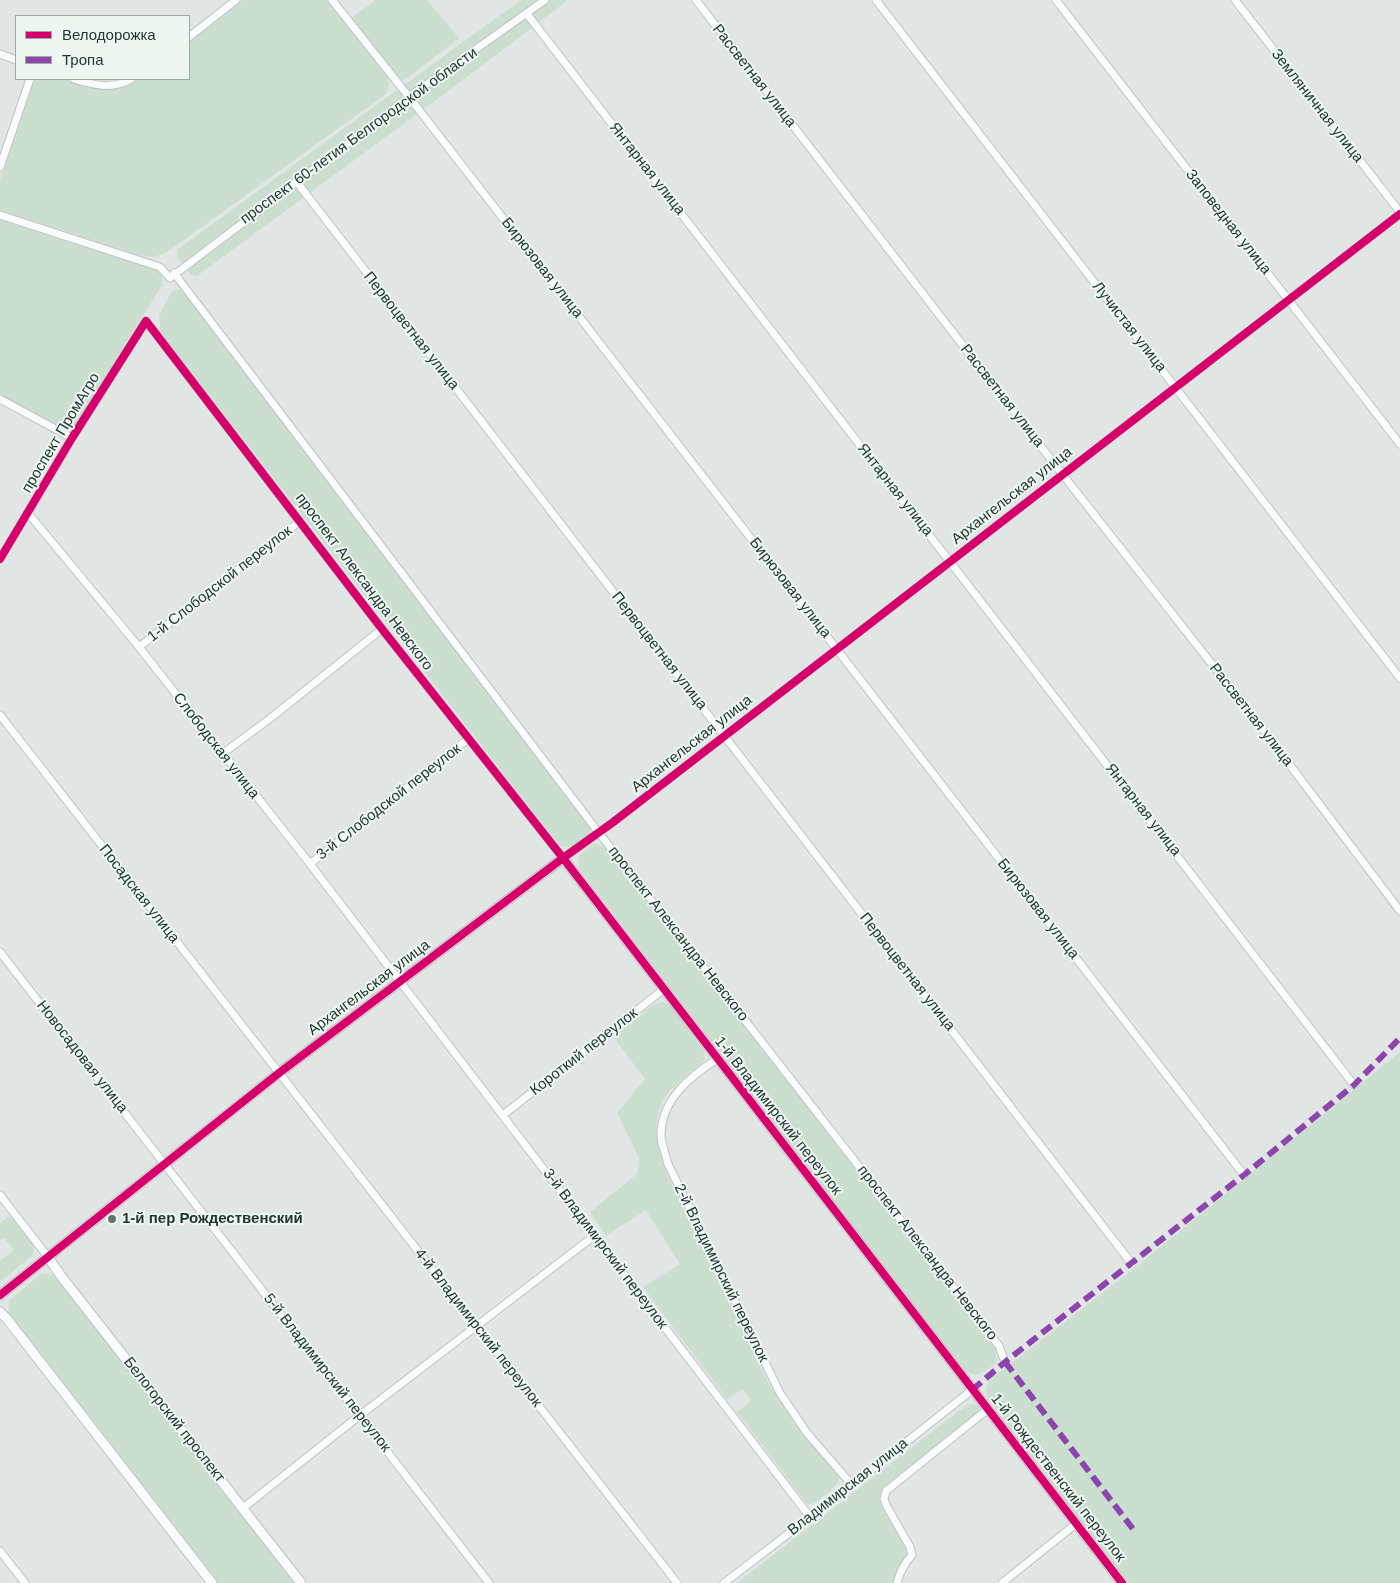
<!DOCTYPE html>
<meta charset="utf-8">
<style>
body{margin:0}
#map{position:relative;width:1400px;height:1583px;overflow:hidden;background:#e1e6e4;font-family:Helvetica,sans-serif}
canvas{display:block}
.legend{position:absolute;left:15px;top:15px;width:175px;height:65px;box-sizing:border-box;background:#eef6f2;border:1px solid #9caaa4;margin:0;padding:6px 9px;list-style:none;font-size:15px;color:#213830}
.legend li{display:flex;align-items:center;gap:10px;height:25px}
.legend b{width:25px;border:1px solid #9caaa4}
</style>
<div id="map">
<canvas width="1400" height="1583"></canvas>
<ul class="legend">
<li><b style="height:6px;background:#d6006c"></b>Велодорожка</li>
<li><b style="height:6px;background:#8e44ad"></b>Тропа</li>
</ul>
</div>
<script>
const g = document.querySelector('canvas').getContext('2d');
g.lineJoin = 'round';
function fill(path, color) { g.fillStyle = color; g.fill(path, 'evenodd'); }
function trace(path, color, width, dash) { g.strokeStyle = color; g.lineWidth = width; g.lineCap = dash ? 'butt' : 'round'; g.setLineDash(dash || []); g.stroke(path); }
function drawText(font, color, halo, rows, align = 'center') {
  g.font = font + ' Helvetica,sans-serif'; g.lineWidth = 4; g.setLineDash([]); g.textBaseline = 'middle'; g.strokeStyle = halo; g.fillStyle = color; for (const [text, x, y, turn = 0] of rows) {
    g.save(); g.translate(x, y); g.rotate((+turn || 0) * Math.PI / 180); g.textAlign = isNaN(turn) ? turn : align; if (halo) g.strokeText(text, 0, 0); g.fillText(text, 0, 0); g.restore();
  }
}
fill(new Path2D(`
 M243,0H332L388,75L389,85L386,94L167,252L154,257L142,256L0,210V180L34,79H66L99,89L116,88L134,82L139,79H189V41Z
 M376,0H427L459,38L407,78L401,80L396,78L351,18Z
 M521,0H568L463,80L197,276L191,275L177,257L178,249Z
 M0,220L156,269C163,274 163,277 162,285L72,430L60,428L0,396Z
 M180,290L186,295L589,826L591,831C588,837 578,846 571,847C567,848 562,846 559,845L161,333L159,316L172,291Z
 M594,843L604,847L995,1345L997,1362C984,1372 979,1380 963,1369L581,871C573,857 583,851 594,843Z
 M663,1002L671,1005L703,1050L705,1058L701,1064C689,1074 675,1084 666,1096C649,1118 659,1149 666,1172L769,1384L797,1426L836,1472L839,1479C835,1489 818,1502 808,1505L737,1412L751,1401L743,1389L727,1399L643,1287L680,1264L646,1210L606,1236L590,1212L637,1174L639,1158L617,1113L645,1079L618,1043L614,1035L654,1004Z
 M1400,1052V1583H1129L991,1403C985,1393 984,1389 991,1379L1132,1270Z
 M10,1217L15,1219L34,1245L33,1255L0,1282V1261L14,1250L4,1238L0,1240V1223L6,1218Z
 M42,1273L57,1276L295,1583H216L8,1315L9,1301Z
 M974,1404L979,1406V1411L975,1415L896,1477L885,1487L879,1497C883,1518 902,1533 909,1554L897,1572L895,1583H737L959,1411L968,1405Z`), '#cadfd0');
const minor = new Path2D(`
 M332,0L409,97L1244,1175
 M696,0L1063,475L1259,724L1400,911
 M876,0L1400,678
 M1056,0L1400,444
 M1235,0L1400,212
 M527,14L1354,1085
 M189,37L236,0
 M0,54L16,60
 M74,79C93,85 113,90 131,79
 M0,167L30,79
 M296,181L1132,1264
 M0,215L160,267L170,278L409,97L545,0
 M174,273L599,833L999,1346L1005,1362
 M0,399L72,438
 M28,513L139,647L310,864L810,1517
 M0,559L72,438L146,321L382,629L563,858L612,823L1400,214
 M139,647L300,521
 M0,715L677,1583
 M222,754L272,717L382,629
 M310,864L468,739
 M0,952L489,1583
 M717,1059C689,1077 660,1101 661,1137C662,1146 666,1155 668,1164L780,1393L807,1433L852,1485
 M503,1115L664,989
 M0,1195L48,1257
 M243,1508L359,1416L594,1236
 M0,1551L25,1583
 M724,1583L852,1485L972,1390
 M897,1583C900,1571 904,1564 912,1555L910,1547L886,1505L884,1499L886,1491L988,1409
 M1002,1583L1077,1523`);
const tertiary = new Path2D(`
 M48,1257L61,1276L301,1583
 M0,1295L279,1073L563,858L1122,1583
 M0,1312L7,1319L212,1583`);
trace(minor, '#bec3c1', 9);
trace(tertiary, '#bec3c1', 11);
trace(minor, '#fafbfb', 7);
trace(tertiary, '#fafbfb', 9);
trace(new Path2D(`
 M1005,1362L1136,1533
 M972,1390L1005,1362L1244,1175L1354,1085L1400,1038`), '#8e44ad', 6, [12, 6]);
trace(new Path2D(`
 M0,559L72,438L146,321L382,629L563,858L1122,1583
 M0,1295L279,1073L563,858L612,823L1400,214`), '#d6006c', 8);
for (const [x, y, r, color] of [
 [112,1219,5,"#64756f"]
]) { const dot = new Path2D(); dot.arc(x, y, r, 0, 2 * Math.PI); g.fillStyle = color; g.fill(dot); trace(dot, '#eef6f2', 2); }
drawText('15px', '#213830', '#eef6f2', [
 ["Рассветная улица",754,76,52],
 ["Земляничная улица",1317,106,52],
 ["проспект 60-летия Белгородской области",359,136,-36],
 ["Янтарная улица",647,169,52],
 ["Заповедная улица",1228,222,52],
 ["Бирюзовая улица",542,268,52],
 ["Лучистая улица",1129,327,52],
 ["Первоцветная улица",411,331,52],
 ["Рассветная улица",1002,396,52],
 ["проспект ПромАгро",61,433,-59],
 ["Янтарная улица",895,490,52],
 ["Архангельская улица",1012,496,-38],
 ["проспект Александра Невского",364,582,53],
 ["1-й Слободской переулок",220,584,-38],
 ["Бирюзовая улица",790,588,52],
 ["Первоцветная улица",659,651,52],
 ["Рассветная улица",1251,715,52],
 ["Архангельская улица",692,744,-38],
 ["Слободская улица",216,746,52],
 ["3-й Слободской переулок",389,802,-38],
 ["Янтарная улица",1143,810,52],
 ["Посадская улица",139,894,52],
 ["Бирюзовая улица",1038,909,52],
 ["проспект Александра Невского",678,934,52],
 ["Первоцветная улица",907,972,52],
 ["Архангельская улица",369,988,-37],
 ["Короткий переулок",584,1052,-38],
 ["Новосадовая улица",82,1057,52],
 ["1-й Владимирский переулок",778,1116,52],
 ["3-й Владимирский переулок",605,1249,53],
 ["проспект Александра Невского",927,1253,52],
 ["2-й Владимирский переулок",721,1273,64],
 ["4-й Владимирский переулок",478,1328,52],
 ["5-й Владимирский переулок",327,1373,52],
 ["Белогорский проспект",174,1420,52],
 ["1-й Рождественский переулок",1058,1478,52],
 ["Владимирская улица",848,1487,-38]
]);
drawText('bold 15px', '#213830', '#eef6f2', [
 ["1-й пер Рождественский",122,1219]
], 'left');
</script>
